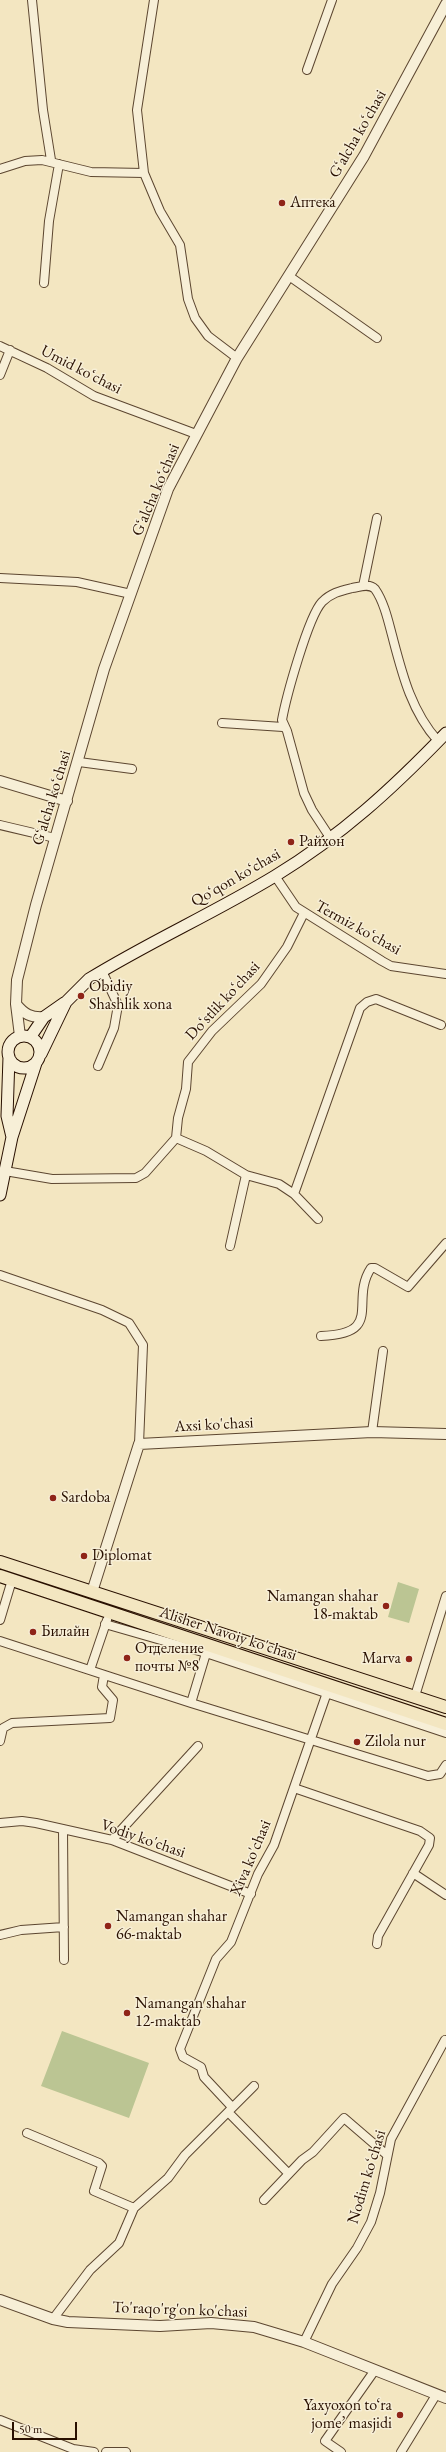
<!DOCTYPE html>
<meta charset="utf-8">
<style>
body{margin:0}
#map{position:relative;width:446px;height:2452px;overflow:hidden;background:#f3e6c1;font-family:"EB Garamond",serif}
canvas{display:block}
.scale{position:absolute;left:12px;top:2422px;width:65px;height:18px;box-sizing:border-box;border:2px solid #291000;border-top:0;padding-left:5px;font-size:12px;line-height:14px;white-space:nowrap;color:#291000;-webkit-text-stroke:3px #f7efd7;paint-order:stroke}
</style>
<div id="map">
<canvas width="446" height="2452"></canvas>
<div class="scale">50 m</div>
</div>
<script>
const g = document.querySelector('canvas').getContext('2d');
g.lineJoin = 'round';
function fill(path, color) { g.fillStyle = color; g.fill(path, 'evenodd'); }
function trace(path, color, width, dash) { g.strokeStyle = color; g.lineWidth = width; g.lineCap = dash ? 'butt' : 'round'; g.setLineDash(dash || []); g.stroke(path); }
function drawText(font, color, halo, rows, align = 'center') {
  g.font = font + ' "EB Garamond",serif'; g.lineWidth = 3; g.setLineDash([]); g.textBaseline = 'middle'; g.strokeStyle = halo; g.fillStyle = color; for (const [text, x, y, turn = 0] of rows) {
    g.save(); g.translate(x, y); g.rotate((+turn || 0) * Math.PI / 180); g.textAlign = isNaN(turn) ? turn : align; if (halo) g.strokeText(text, 0, 0); g.fillText(text, 0, 0); g.restore();
  }
}
fill(new Path2D(`
 M398,1582L419,1589L409,1623L388,1617Z
 M62,2031L149,2063L129,2118L41,2086Z`), '#bbc593');
const minor = new Path2D(`
 M32,0L43,110L51,160
 M154,0L137,110L144,173L160,211L180,245L188,299L195,318L208,336L237,358
 M307,70L332,0
 M0,169L25,161L42,160L91,172L144,173
 M289,276L377,338
 M44,283L49,221L59,164
 M0,346L47,368L94,396L196,434
 M0,375L10,350
 M0,578L77,582L131,594
 M363,586L377,518
 M222,723L283,727
 M79,762L132,769
 M0,825L55,838
 M331,839L312,810L304,793L287,731L282,720C286,698 308,617 322,602C331,593 340,591 352,588C360,587 369,583 375,589C384,602 388,620 392,635C402,673 411,711 438,741
 M275,876L296,907L382,961L391,966L446,974
 M98,1066L114,1028L118,1005L102,971
 M176,1138L178,1118L186,1089L188,1062L212,1031L261,984L287,947L304,913
 M5,1171L52,1179L136,1178L145,1173L176,1138L206,1151L246,1175L279,1184L294,1194L318,1219
 M294,1194L360,1008L367,1002L376,999L441,1025
 M230,1246L246,1175
 M0,1275L102,1310L129,1323L143,1345L139,1444
 M321,1336C385,1334 349,1301 371,1268H375L408,1287L446,1243
 M372,1432L383,1351
 M0,1620L12,1580
 M105,1624L206,1653L446,1733
 M0,1641L191,1703L428,1776L440,1774L446,1765
 M90,1670L107,1620
 M415,1696L446,1596
 M191,1703L207,1650
 M0,1741L3,1728L12,1723L110,1718L113,1700L102,1687L104,1675
 M294,1788L420,1831L430,1838L429,1845L378,1936L377,1944
 M0,1823L22,1821L36,1823L112,1840L251,1894
 M63,1829L64,1960
 M112,1840L198,1746
 M413,1873L446,1895
 M0,1935L21,1930L64,1927
 M232,2107L204,2077L201,2067L183,2057L180,2049L216,1959L231,1942L258,1874L274,1845L330,1684
 M228,2112L288,2173
 M27,2133L99,2163L102,2166L94,2191L134,2208
 M264,2200L302,2160L313,2152L344,2118L387,2155
 M53,2319L90,2270L119,2243L134,2208L168,2178L185,2155L254,2086
 M304,2342L332,2284L357,2248L371,2222L380,2193L391,2139L445,2040
 M0,2420L73,2449L94,2452
 M106,2452H126
 M341,2452L325,2441L375,2370
 M401,2452L436,2395`);
const tertiary = new Path2D(`
 M0,781L67,801
 M16,1004C24,1014 31,1018 44,1017
 M20,1036L16,1004L17,980L36,905L104,669L168,489L237,358L364,156L446,4
 M92,1592L139,1444L372,1432L446,1434
 M0,2300L53,2319L68,2322L160,2326L211,2323L254,2327L304,2342L446,2398`);
const secondary = new Path2D(`
 M8 1052a16 16 0 1 1 32 0a16 16 0 1 1-32 0Z
 M31,1036L44,1017L64,1003
 M41,1054L66,1002L89,979C149,942 214,913 275,876C342,835 392,789 446,733
 M9,1057L7,1116L12,1137
 M0,1195L12,1137L36,1063`);
const primary = new Path2D(`
 M0,1562L446,1707
 M0,1576L446,1724`);
trace(minor, '#5c4630', 10);
trace(tertiary, '#5c4630', 12);
trace(secondary, '#291000', 13);
trace(primary, '#291000', 14);
trace(minor, '#f7efd7', 8);
trace(tertiary, '#f7efd7', 10);
trace(secondary, '#f7efd7', 11);
trace(primary, '#f3e6c1', 12);
for (const [x, y, r, color] of [
 [282,203,4,"#8f2418"],
 [291,842,4,"#8f2418"],
 [81,996,4,"#8f2418"],
 [53,1498,4,"#8f2418"],
 [84,1556,4,"#8f2418"],
 [386,1606,4,"#8f2418"],
 [33,1632,4,"#8f2418"],
 [127,1658,4,"#8f2418"],
 [409,1659,4,"#8f2418"],
 [357,1742,4,"#8f2418"],
 [108,1926,4,"#8f2418"],
 [127,2013,4,"#8f2418"],
 [400,2415,4,"#8f2418"]
]) { const dot = new Path2D(); dot.arc(x, y, r, 0, 2 * Math.PI); g.fillStyle = color; g.fill(dot); trace(dot, '#f7efd7', 1.5); }
drawText('16px', '#291000', '#f7efd7', [
 ["Gʻalcha koʻchasi",358,134,-60],
 ["Umid koʻchasi",81,370,27],
 ["Gʻalcha koʻchasi",156,490,-67],
 ["Gʻalcha koʻchasi",52,798,-73],
 ["Qoʻqon koʻchasi",236,878,-30],
 ["Termiz koʻchasi",358,928,29],
 ["Doʻstlik koʻchasi",223,1001,-47],
 ["Axsi ko'chasi",214,1425,-3],
 ["Alisher Navoiy ko'chasi",228,1634,18],
 ["Vodiy ko'chasi",143,1839,19],
 ["Xiva ko'chasi",251,1858,-67],
 ["Nodim koʻchasi",367,2177,-73],
 ["To'raqo'rg'on ko'chasi",180,2310,2]
]);
drawText('16px', '#291000', '#f7efd7', [
 ["Аптека",290,203],
 ["Райхон",299,842],
 ["Obidiy",89,987],
 ["Shashlik xona",89,1005],
 ["Sardoba",61,1498],
 ["Diplomat",92,1556],
 ["Namangan shahar",378,1597,"right"],
 ["18-maktab",378,1615,"right"],
 ["Билайн",41,1632],
 ["Отделение",135,1649],
 ["почты №8",135,1667],
 ["Marva",401,1659,"right"],
 ["Zilola nur",365,1742],
 ["Namangan shahar",116,1917],
 ["66-maktab",116,1935],
 ["Namangan shahar",135,2004],
 ["12-maktab",135,2022],
 ["Yaxyoxon to‘ra",392,2406,"right"],
 ["jome’ masjidi",392,2424,"right"]
], 'left');
</script>
